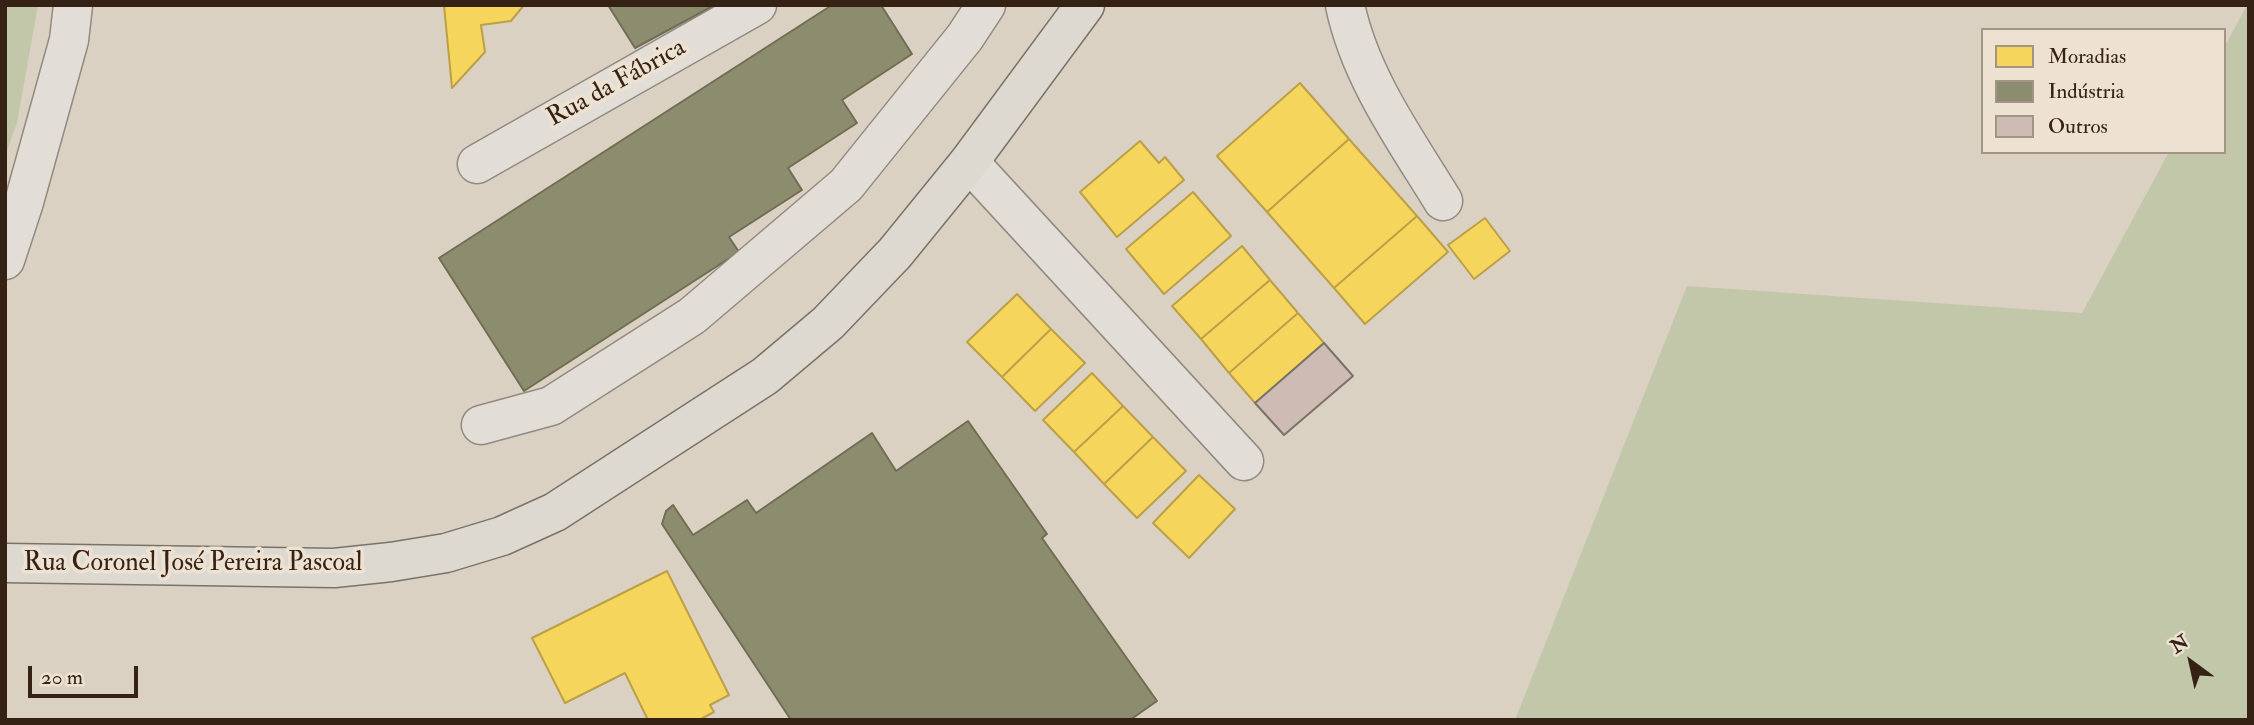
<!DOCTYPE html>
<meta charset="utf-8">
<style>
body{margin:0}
#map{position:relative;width:2254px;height:725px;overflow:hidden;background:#dad1c3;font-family:"IM FELL Double Pica",serif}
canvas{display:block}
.frame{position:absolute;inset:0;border:7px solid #352214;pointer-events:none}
.legend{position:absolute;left:1981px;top:28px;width:245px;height:126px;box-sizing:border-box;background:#ede2d2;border:2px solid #a39586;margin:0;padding:9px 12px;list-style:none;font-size:21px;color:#352214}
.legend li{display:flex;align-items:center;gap:14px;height:35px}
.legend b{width:35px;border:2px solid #a39586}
.north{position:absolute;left:2156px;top:627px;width:70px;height:70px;-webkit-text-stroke:5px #ede2d2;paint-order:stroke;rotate:327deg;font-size:19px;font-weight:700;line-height:28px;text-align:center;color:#352214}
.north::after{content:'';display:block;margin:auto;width:24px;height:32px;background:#352214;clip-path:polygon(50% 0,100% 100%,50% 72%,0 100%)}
.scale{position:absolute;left:28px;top:666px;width:110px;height:32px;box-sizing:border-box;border:4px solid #352214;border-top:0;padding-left:9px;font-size:21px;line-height:24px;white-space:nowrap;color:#352214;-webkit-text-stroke:5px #ede2d2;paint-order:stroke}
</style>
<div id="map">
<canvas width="2254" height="725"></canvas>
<div class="frame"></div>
<ul class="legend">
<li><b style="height:19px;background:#f6d55c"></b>Moradias</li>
<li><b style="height:19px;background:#8c8c6e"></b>Indústria</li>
<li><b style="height:19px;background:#cebcb4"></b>Outros</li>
</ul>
<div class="north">N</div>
<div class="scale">20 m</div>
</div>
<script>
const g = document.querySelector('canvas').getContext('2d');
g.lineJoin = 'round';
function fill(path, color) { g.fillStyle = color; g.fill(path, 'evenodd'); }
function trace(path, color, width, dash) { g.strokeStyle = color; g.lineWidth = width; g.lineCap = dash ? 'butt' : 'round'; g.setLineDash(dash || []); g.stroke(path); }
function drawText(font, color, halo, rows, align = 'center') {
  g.font = font + ' "IM FELL Double Pica",serif'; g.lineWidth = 7; g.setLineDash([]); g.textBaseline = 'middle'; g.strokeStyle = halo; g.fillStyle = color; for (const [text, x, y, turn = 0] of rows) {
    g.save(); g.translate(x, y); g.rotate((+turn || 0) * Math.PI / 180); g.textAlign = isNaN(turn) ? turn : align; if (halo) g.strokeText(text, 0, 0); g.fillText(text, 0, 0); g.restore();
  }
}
fill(new Path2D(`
 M5,5H38L17,123L5,156Z
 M2247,5L2249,720H1515L1687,286L2082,313L2169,152H2224V48Z`), '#c2c7a9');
const homes = new Path2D(`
 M444,5H524L511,21L481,25L485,52L452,88Z
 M1300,83L1349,139L1267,212L1217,156Z
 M1349,139L1417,216L1334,288L1267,212Z
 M1140,141L1159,163L1165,157L1184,180L1117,237L1080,192Z
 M1193,192L1231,236L1164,294L1126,249Z
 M1417,216L1448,252L1365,324L1334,288Z
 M1485,218L1510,251L1474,279L1448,245Z
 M1242,246L1270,280L1201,339L1172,306Z
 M1270,280L1298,313L1229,373L1201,339Z
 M1017,294L1051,329L1002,377L967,342Z
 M1298,313L1324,343L1255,403L1229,373Z
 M1051,329L1085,363L1035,411L1002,377Z
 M1092,373L1123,406L1074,452L1043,420Z
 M1123,406L1153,437L1104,484L1074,452Z
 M1153,437L1186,471L1137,518L1104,484Z
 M1199,475L1235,509L1189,558L1153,523Z
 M667,571L729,695L710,705L714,712L699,720H648L625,673L565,703L532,638Z`);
fill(homes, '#f6d55c');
trace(homes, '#bc9f46', 2);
const industry = new Path2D(`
 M608,5H715L635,48Z
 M832,5H881L912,54L842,100L857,123L788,168L802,190L729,237L739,252L524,391L439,258Z
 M968,421L1047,534L1042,538L1157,701L1130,720H791L662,524L666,511L673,505L693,535L747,500L756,513L872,433L896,471Z`);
fill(industry, '#8c8c6e');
trace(industry, '#726c53', 2);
const building = new Path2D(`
 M1324,343L1353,376L1284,435L1255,403Z`);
fill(building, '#cebcb4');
trace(building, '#797269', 2);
const minor = new Path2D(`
 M1345,5C1360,77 1405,139 1443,201
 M969,162L1244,461
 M477,164L757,5
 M5,260L24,202L69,40L73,5
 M481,425L551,406L692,316L846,185L965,37L986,5`);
const major = new Path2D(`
 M5,563L334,568L391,562L446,553L502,536L555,512L765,376L828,323L895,253L969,162L1085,5`);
trace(minor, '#918a80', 41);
trace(major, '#797269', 41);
trace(minor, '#e2ded7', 38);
trace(major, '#ddd9d1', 38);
drawText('26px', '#352214', '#ede2d2', [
 ["Rua da Fábrica",617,84,-29],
 ["Rua Coronel José Pereira Pascoal",193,564]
]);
</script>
